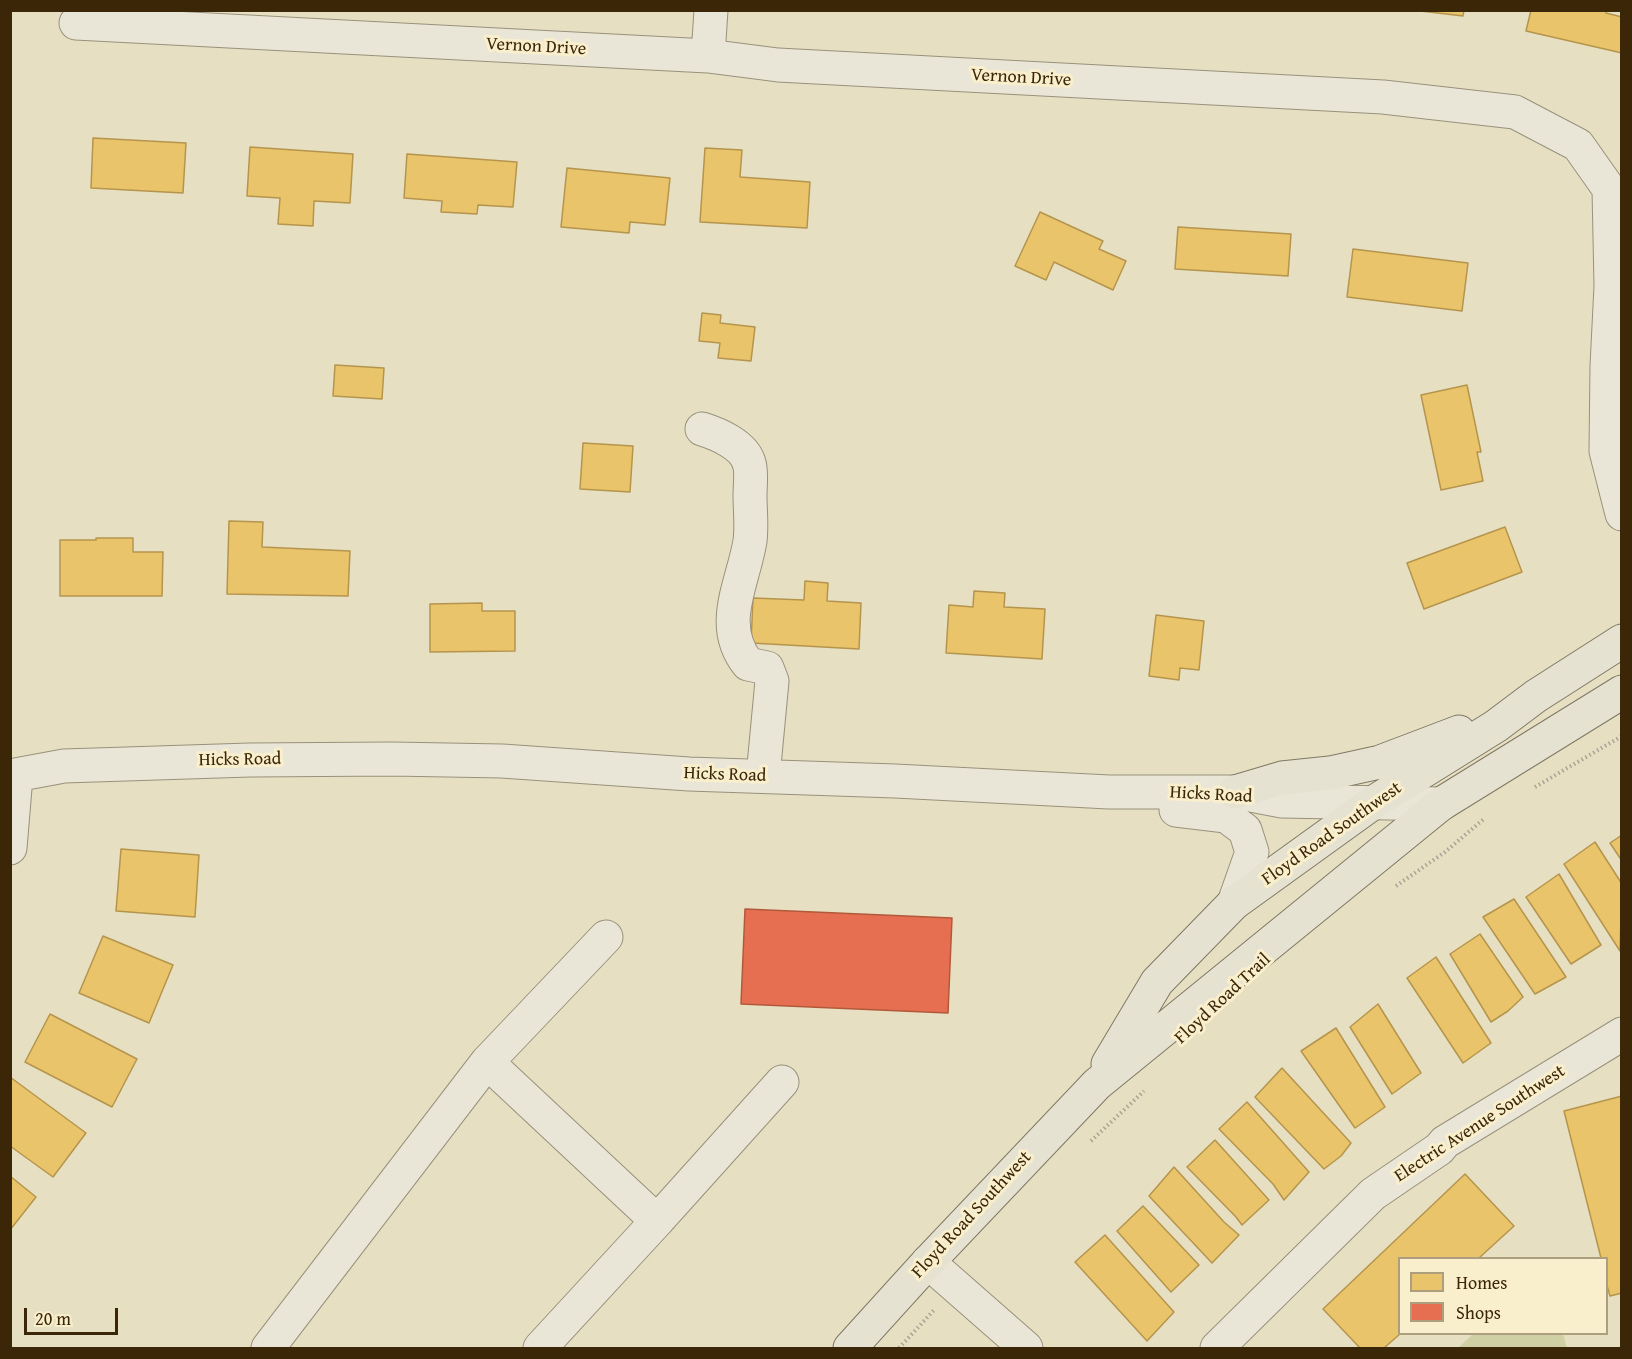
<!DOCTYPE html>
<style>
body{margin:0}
#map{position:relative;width:1632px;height:1359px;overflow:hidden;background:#e7dfc1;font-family:"Gentium Book Plus",serif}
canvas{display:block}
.frame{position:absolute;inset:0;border:12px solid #3b2708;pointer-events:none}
.legend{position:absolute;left:1398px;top:1257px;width:210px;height:78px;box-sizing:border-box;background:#f9efcd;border:2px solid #ad9f7e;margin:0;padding:8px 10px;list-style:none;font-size:18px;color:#3b2708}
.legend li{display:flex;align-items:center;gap:12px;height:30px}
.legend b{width:30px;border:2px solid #ad9f7e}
.scale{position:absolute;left:24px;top:1308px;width:94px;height:27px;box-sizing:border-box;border:3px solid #3b2708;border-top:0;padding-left:8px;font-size:18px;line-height:21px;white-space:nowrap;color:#3b2708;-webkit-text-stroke:4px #f9efcd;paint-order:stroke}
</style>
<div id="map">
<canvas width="1632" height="1359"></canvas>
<div class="frame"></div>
<ul class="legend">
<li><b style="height:16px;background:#e9c46a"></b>Homes</li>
<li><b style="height:16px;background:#e76f51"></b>Shops</li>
</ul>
<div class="scale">20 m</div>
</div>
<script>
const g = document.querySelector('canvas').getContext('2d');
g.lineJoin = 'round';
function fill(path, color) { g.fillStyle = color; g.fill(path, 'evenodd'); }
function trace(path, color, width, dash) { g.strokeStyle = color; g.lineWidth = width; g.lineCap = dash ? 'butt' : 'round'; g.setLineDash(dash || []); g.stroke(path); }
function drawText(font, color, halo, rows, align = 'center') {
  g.font = font + ' "Gentium Book Plus",serif'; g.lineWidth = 6; g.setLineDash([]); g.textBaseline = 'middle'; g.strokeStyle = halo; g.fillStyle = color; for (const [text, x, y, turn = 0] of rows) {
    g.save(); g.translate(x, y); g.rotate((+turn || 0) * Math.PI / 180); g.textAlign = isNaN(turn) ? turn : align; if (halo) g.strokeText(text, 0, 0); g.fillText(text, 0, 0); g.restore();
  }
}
fill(new Path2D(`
 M1473,1334H1563L1567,1348H1458Z`), '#cfd1a4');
const homes = new Path2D(`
 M1412,10H1464L1463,16Z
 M1531,10H1606V13L1622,17V53L1526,31Z
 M93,138L186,143L183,193L91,188Z
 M250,147L353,154L350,203L314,201L313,226L278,224L280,198L247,196Z
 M705,148L742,150L740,177L810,182L807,228L700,222Z
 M407,154L517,162L513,207L478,205L477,214L441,212L442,201L404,198Z
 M567,168L670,178L665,225L630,222L629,233L561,227Z
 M1040,212L1103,241L1099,249L1126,261L1113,290L1054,262L1046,280L1015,266Z
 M1178,227L1291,234L1288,276L1175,269Z
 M1353,249L1468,263L1462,311L1347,297Z
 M702,313L721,315L720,323L755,327L751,361L718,358L720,343L699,341Z
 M335,365L384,368L382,399L333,396Z
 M1467,385L1481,452H1477L1483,481L1441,490L1421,395Z
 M583,443L633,446L630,492L580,489Z
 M229,521L263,522L262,547L350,551L348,596L227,594Z
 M1505,527L1522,572L1424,609L1407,563Z
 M96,538H133V552H163L162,596H60V540H96Z
 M805,581L828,583L827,601L861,603L859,649L751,643L753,598L804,600Z
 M974,591L1005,593L1004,607L1045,609L1042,659L946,653L949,605L973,607Z
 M482,603V611H515V651L430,652V604Z
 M1156,615L1204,621L1199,670L1180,668L1179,680L1149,676Z
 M1622,835V861L1610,843Z
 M1595,842L1622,884L1620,951L1564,864Z
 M121,849L199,855L195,917L116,911Z
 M1559,874L1601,945L1571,964L1526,897Z
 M1514,899L1566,977L1535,994L1483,917Z
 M1480,934L1523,997L1508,1011L1491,1022L1450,954Z
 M103,936L173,965L149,1023L79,993Z
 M1436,957L1491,1043L1463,1063L1407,978Z
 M1378,1004L1421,1073L1392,1094L1350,1027Z
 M50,1014L137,1059L112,1107L25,1062Z
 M1336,1028L1385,1107L1355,1128L1301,1051Z
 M1282,1068L1351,1143L1341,1156L1324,1169L1255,1097Z
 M10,1077L86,1133L53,1177L10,1146Z
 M1622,1096V1293L1610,1296L1606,1282V1258H1601L1564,1111Z
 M1247,1102L1309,1172L1284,1200L1273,1184L1219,1129Z
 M1215,1140L1269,1200L1242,1225L1236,1217L1187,1167Z
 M1174,1167L1224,1222L1239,1235L1212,1263L1149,1196Z
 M1465,1174L1514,1226L1479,1258H1400V1334L1384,1348H1360L1323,1309Z
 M10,1176L36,1197L10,1230Z
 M1143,1206L1199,1265L1171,1292L1117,1231Z
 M1105,1235L1174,1312L1147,1341L1075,1262Z`);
fill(homes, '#e9c46a');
trace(homes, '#b5954d', 1.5);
const shops = new Path2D(`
 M745,909L952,918L948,1013L741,1004Z`);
fill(shops, '#e76f51');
trace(shops, '#b3593b', 1.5);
const minor = new Path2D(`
 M76,23L708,56L778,65L1383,97L1515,112L1578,145L1609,189L1611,286L1607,366L1606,451L1622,514
 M708,56L711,10
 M702,429C718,434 744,445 749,463C752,471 750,486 750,495C750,510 752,526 750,541C743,584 717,625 748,664L767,668L772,681L763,776
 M10,776L64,766L250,760L392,759L502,761L689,774L895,781L1109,792H1235L1282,801L1441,804
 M1176,810L1226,816L1245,830L1252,852L1234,903
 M10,848L16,776
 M487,1062L657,1221L782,1082
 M928,1262L1026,1348
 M268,1348L487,1062L606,937
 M540,1348L657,1221
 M1217,1348L1373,1194L1439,1149L1445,1142L1622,1034`);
const major = new Path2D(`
 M1235,792L1282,778L1330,773L1380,762L1459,732
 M1108,1064L1157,982L1234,903L1374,802L1496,726L1536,696L1622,641
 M850,1348L928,1262L1097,1084L1441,804L1622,692`);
trace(minor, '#98917c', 35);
trace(major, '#7f7865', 35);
trace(new Path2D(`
 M1535,787L1622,736
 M1396,886L1445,852L1485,818
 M1091,1141L1144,1091
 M899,1348L935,1309`), '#a9a495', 4, [1.5, 3]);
trace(minor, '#eae6d7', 33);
trace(major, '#e6e2d1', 33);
drawText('18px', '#3b2708', '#f9efcd', [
 ["Vernon Drive",536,47,3],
 ["Vernon Drive",1021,78,3],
 ["Hicks Road",240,760,-1],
 ["Hicks Road",725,775,2],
 ["Hicks Road",1211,795,3],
 ["Floyd Road Southwest",1332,834,-35],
 ["Floyd Road Trail",1223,999,-43],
 ["Electric Avenue Southwest",1480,1124,-33],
 ["Floyd Road Southwest",972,1215,-47]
]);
</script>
